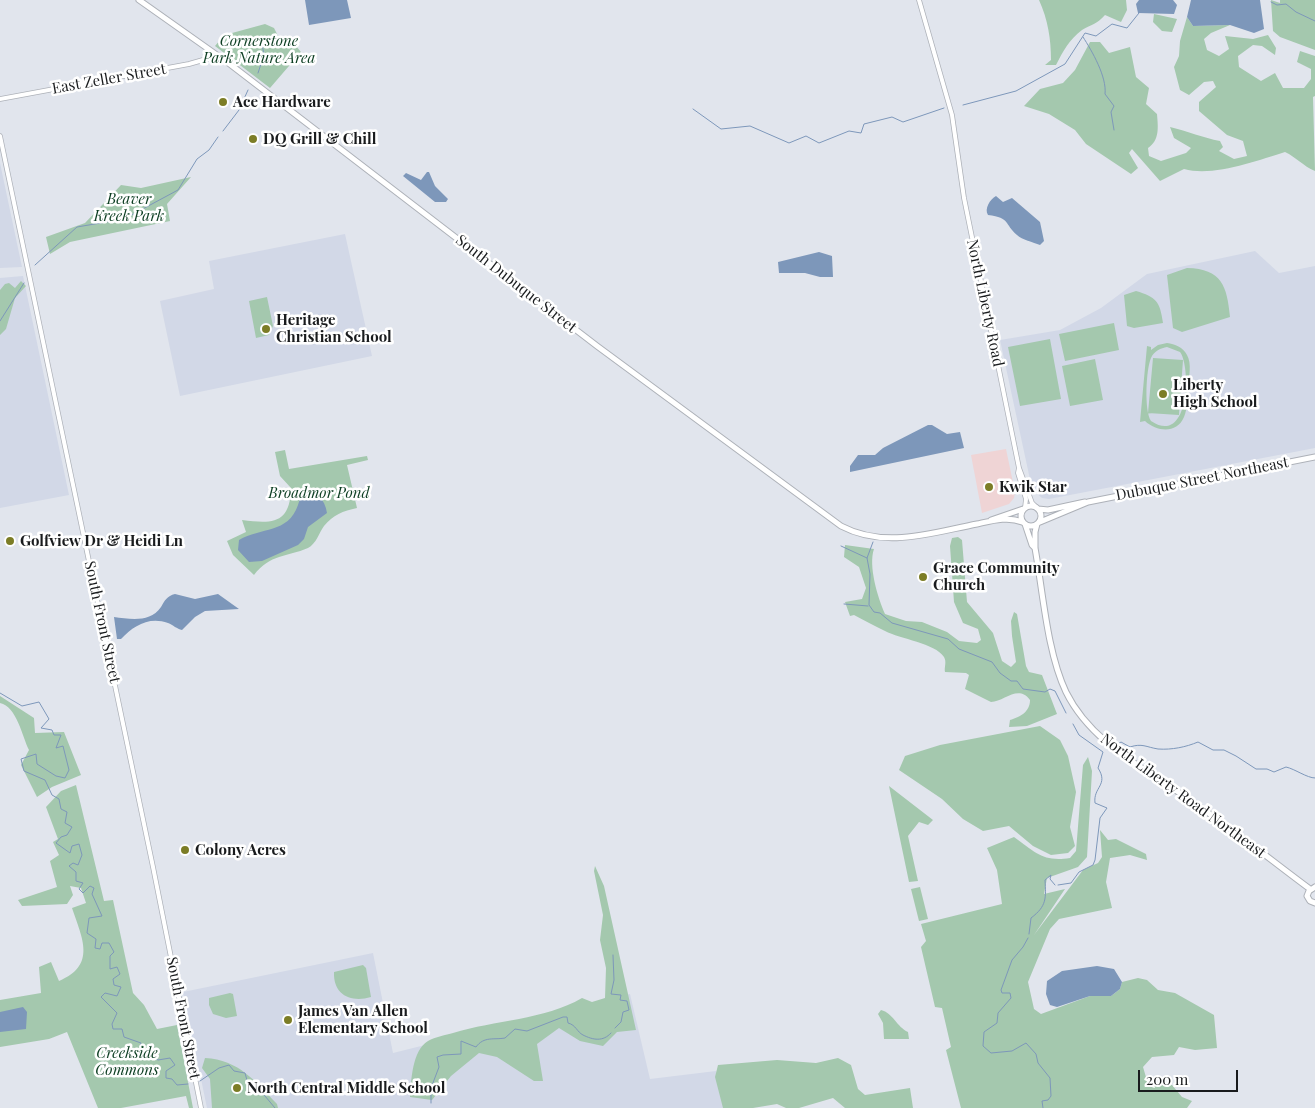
<!DOCTYPE html>
<style>
body{margin:0}
#map{position:relative;width:1315px;height:1108px;overflow:hidden;background:#e1e5ed;font-family:"Playfair Display",serif}
canvas{display:block}
.scale{position:absolute;left:1138px;top:1070px;width:100px;height:22px;box-sizing:border-box;border:2px solid #191b1d;border-top:0;padding-left:6px;font-size:15px;line-height:18px;white-space:nowrap;color:#191b1d;-webkit-text-stroke:4px #fff;paint-order:stroke}
</style>
<div id="map">
<canvas width="1315" height="1108"></canvas>
<div class="scale">200 m</div>
</div>
<script>
const g = document.querySelector('canvas').getContext('2d');
g.lineJoin = 'round';
function fill(path, color) { g.fillStyle = color; g.fill(path, 'evenodd'); }
function trace(path, color, width, dash) { g.strokeStyle = color; g.lineWidth = width; g.lineCap = dash ? 'butt' : 'round'; g.setLineDash(dash || []); g.stroke(path); }
function drawText(font, color, halo, rows, align = 'center') {
  g.font = font + ' "Playfair Display",serif'; g.lineWidth = 5; g.setLineDash([]); g.textBaseline = 'middle'; g.strokeStyle = halo; g.fillStyle = color; for (const [text, x, y, turn = 0] of rows) {
    g.save(); g.translate(x, y); g.rotate((+turn || 0) * Math.PI / 180); g.textAlign = isNaN(turn) ? turn : align; if (halo) g.strokeText(text, 0, 0); g.fillText(text, 0, 0); g.restore();
  }
}
fill(new Path2D(`
 M1006,449L1015,492L1014,498L1009,504L982,513L971,455Z`), '#efd4d5');
fill(new Path2D(`
 M0,163L22,267L0,268Z
 M345,234L372,356L180,396L160,301L214,289L209,261Z
 M1255,251L1279,273L1315,266V448L1049,499L1042,498L1036,493L1031,484L1000,340L1060,330L1101,308L1147,274Z
 M23,276L69,495L0,508V278Z
 M373,953L393,1053L630,994L650,1079L716,1071L725,1108H207L183,992Z`), '#d2d8e7');
fill(new Path2D(`
 M1039,0H1126L1127,10L1121,22L1105,15C1096,25 1092,24 1082,30C1069,40 1063,51 1056,65H1045L1051,60C1051,39 1048,20 1039,0Z
 M1271,0L1280,3V0H1315V50L1280,37L1273,31Z
 M1154,14L1177,19L1172,32L1162,31L1153,22Z
 M1187,17L1193,26L1230,25L1211,33L1204,39L1207,50L1219,56L1229,49L1225,36L1253,39L1268,35L1276,48L1275,55L1262,46L1253,45L1238,56L1239,67L1261,81L1275,73L1283,88H1304L1311,79V69L1297,62L1300,51L1315,56V96L1313,97L1315,171C1303,166 1296,157 1285,152C1256,161 1213,177 1184,169L1160,181L1132,149L1129,153L1138,168L1131,174L1086,144L1075,130L1049,114L1024,106L1040,89L1063,83L1075,70L1090,42H1100L1109,53L1130,47L1136,77L1149,88L1146,104L1157,114C1158,127 1160,140 1148,148L1149,156L1161,161L1186,153L1191,148L1174,138L1170,127C1188,131 1203,138 1220,141L1223,147L1219,151L1234,159L1247,156L1243,141L1227,135L1199,111V102L1216,87L1213,81L1204,82L1189,95L1180,90L1174,67L1179,56L1180,41Z
 M265,24L274,28L282,44L296,46L301,52L270,88L215,46L226,33H232Z
 M191,177L167,204L170,221L70,242L50,254L46,237L85,223L121,185L141,188Z
 M1187,268C1222,269 1227,286 1230,317L1182,332L1173,328L1167,275Z
 M21,281L26,286L15,298L6,329L0,335V290L5,284L9,283L15,288Z
 M1136,291C1156,297 1160,301 1163,323L1134,328L1127,326L1124,295Z
 M267,297L273,326L269,335L256,338L249,301Z
 M1114,323L1119,350L1065,361L1059,334Z
 M1050,339L1061,399L1020,406L1008,347Z
 M1167,343C1175,344 1183,347 1187,355C1192,364 1189,376 1188,386C1187,395 1188,408 1184,417C1177,434 1157,432 1145,421L1140,422L1147,346L1151,347V350L1158,345ZM1167,347L1180,352C1191,366 1190,447 1151,421C1144,411 1146,369 1151,358C1154,351 1161,348 1167,347Z
 M1153,358L1183,360L1179,415L1148,413Z
 M1095,359L1103,400L1070,406L1062,366Z
 M285,450L289,469L367,456L368,460L347,465L357,508C343,511 333,515 324,526C319,533 316,544 308,548C287,557 270,554 254,575L233,555L227,541L246,532L242,520C273,524 290,524 291,488L280,476L275,452Z
 M958,537L962,540L967,602L993,633L1002,661L1011,667L1016,662L1012,636L1011,621L1014,612L1017,614L1026,666L1029,672L1042,675L1057,714L1027,726L1009,727L1010,720C1020,717 1030,712 1030,700C1018,684 1004,702 991,702L965,689L969,675L966,673L945,672C944,667 947,662 944,657C935,643 900,639 885,631C874,626 864,620 854,615L850,616L845,602L862,599L866,588L859,567L844,557L845,545L874,549C868,566 878,598 885,614L906,621L922,622L947,632L959,641L977,643L981,640L978,629L963,623L954,602L950,546L952,538Z
 M0,696L34,718L35,733L64,732L81,775L52,787L37,797L21,765L29,750C22,736 17,707 0,703Z
 M1040,726L1060,740L1068,756L1076,792L1070,827L1075,846L1068,853L1051,855L1033,846L1009,826L983,831L963,819L942,799L899,770L905,756L940,745Z
 M1088,757L1092,771L1087,857L1078,867L1047,878L1044,894L1065,889L1034,935L1083,870L1098,863L1102,857L1100,830L1108,840L1116,839L1146,854L1147,860L1130,855L1110,858L1106,882L1112,908L1059,919L1050,929L1028,982L1034,1009L1041,1014L1090,996H1111L1120,989L1122,982L1138,978L1147,980L1158,990L1175,993L1214,1015L1217,1048L1195,1050L1179,1047L1174,1055L1152,1057L1143,1067L1148,1084L1172,1085L1182,1097L1192,1101L1187,1108H961L946,1050L951,1047L942,1008L935,1007L921,947L926,941L921,924L1002,904L997,870L987,848L1014,837C1036,853 1043,862 1070,858L1076,851L1083,765Z
 M76,785L104,901L113,900L133,993L144,1005L157,1029L177,1025L193,1108H189L186,1096L121,1108H98L67,1032L49,1039L0,1047V1000L41,993L39,967L51,962L59,981C97,965 82,938 72,908L86,903L81,888L70,886L73,895L67,904L22,906L18,900L57,887L50,861L59,855L53,842L58,839L46,807L61,791Z
 M889,786L933,820L928,825L919,822L908,836L918,881L909,882Z
 M595,866L604,886L636,1030L617,1032L603,1046L580,1041L559,1028L537,1044L543,1081H534L497,1057L479,1053L451,1076L432,1100L410,1097C411,1082 412,1050 428,1041C435,1037 446,1035 453,1033C495,1020 544,1020 582,998L592,1002L605,998L606,968L600,940L603,915L594,871Z
 M920,887L928,919L919,921L911,889Z
 M363,965L366,968L371,997C351,1003 333,995 334,972Z
 M230,993L233,994L237,1016L226,1018L213,1014L209,1005V998Z
 M881,1010C893,1013 897,1027 908,1032L909,1039H884L883,1023L878,1014Z
 M205,1058C239,1060 255,1081 277,1104L278,1108H212L210,1079L202,1068Z
 M838,1058L851,1065L858,1089L865,1095L910,1088L913,1108H845L833,1098L799,1108H786L777,1104L753,1108H723L715,1077L718,1065L777,1060L816,1063Z`), '#a4c8ae');
fill(new Path2D(`
 M305,0H347L351,18L309,25Z
 M1139,0H1173L1177,5L1174,14L1138,13L1136,4Z
 M1191,0H1260L1264,29L1254,33L1230,25L1193,26L1187,17Z
 M427,172H429L435,186L448,199L446,202H435L403,176L406,173L421,180Z
 M996,196L1003,202L1012,198L1040,222L1044,241L1040,245C1033,242 1022,240 1017,235C1004,224 1011,218 988,215C984,209 990,199 996,196Z
 M819,252L832,256L833,277H820L805,273H779L778,262Z
 M928,425H932L947,434L960,432L964,448L850,472V466L858,455H875L883,448Z
 M302,489C316,490 325,499 327,513L308,527L304,539L298,545L262,561L249,562L238,550L239,540C261,527 288,534 298,505C300,500 300,495 302,489Z
 M175,594L195,599L218,594L239,609L205,611L195,617L182,630C177,629 173,625 168,623C149,616 133,626 121,639H117L114,617C130,619 150,623 161,607C165,600 167,596 175,594Z
 M1097,966L1114,969L1122,982L1120,989L1111,996H1090L1057,1007L1050,1005L1046,994L1047,981L1062,971Z
 M23,1007L27,1012L26,1029L0,1032V1012Z`), '#7d97ba');
trace(new Path2D(`
 M1271,2L1277,5L1286,4L1296,12L1315,21
 M1083,37C1092,51 1107,77 1105,94L1114,106L1111,112L1114,130
 M258,73L264,55L261,38
 M963,105L1016,91L1065,64L1085,33L1096,36L1112,24L1127,28L1139,13
 M693,109L721,129L750,126L789,143L806,136L819,143L849,131L861,133L864,124L892,117L903,122L944,108
 M223,131L239,110L248,90
 M35,265L77,227L124,219L178,190L197,159L209,150L218,137
 M0,321L24,283
 M873,542L867,558L870,574L869,605L874,612L880,613L892,623L948,639L959,649L992,662L1000,673L1011,681H1017L1023,689L1045,692L1050,689L1055,691L1066,713
 M841,546L867,558
 M844,604L868,606
 M0,693L22,706L39,702L49,719L41,728L52,730L54,735H61L56,748L63,746L69,770L65,778L56,776L37,764L36,754L21,759L24,771L45,780L52,795L59,799L61,809L67,812L65,823L72,827L67,835L61,837L56,843L70,853L72,846L79,844L82,855L78,865L73,863L69,866L76,872V881L83,883L79,889L83,893L90,886L94,888L92,894L102,916L89,918L87,933L96,939L95,948L100,949L102,943H109L114,952L110,956V969L117,967L120,974L113,979L114,985L121,987L117,996L105,993L101,997L117,1013L112,1024L113,1029H122L124,1037L141,1043L140,1051L158,1060L170,1058L175,1065L166,1071V1078L172,1079L177,1085L188,1084
 M1118,744L1121,742L1130,747C1142,743 1146,747 1158,749C1172,750 1186,747 1198,742L1213,750H1224L1236,756L1256,769H1267L1274,772L1286,767C1295,769 1307,778 1315,778
 M1058,885L1071,883L1079,872L1093,865L1095,860L1100,818L1107,808L1095,803C1093,787 1109,785 1098,768L1103,752L1079,735L1073,724
 M1029,934L1031,918C1047,906 1046,898 1045,880L1051,875L1050,879L1055,885
 M1028,938L1023,947L1012,960L1001,990L1002,993H1010L1011,998L998,1013L997,1023L984,1032L983,1046L991,1053L1012,1051L1026,1043L1036,1054L1038,1063L1050,1078L1051,1096L1048,1100L1042,1101L1043,1108
 M613,955L614,980L611,994L621,995L620,1000L627,1001L629,1010L623,1012L621,1022L615,1028
 M200,1081L219,1068L229,1065L234,1071L245,1073L248,1084L260,1090L275,1108
 M431,1103V1088L439,1067L437,1057L443,1055L461,1054V1041L476,1047C484,1036 494,1040 505,1038L515,1029L527,1031L563,1017H567L568,1023C576,1025 577,1032 583,1035C593,1040 603,1042 611,1033`), '#7d97ba', 1);
const minor = new Path2D(`
 M919,0L952,115L964,198L1019,468L1032,503L1036,507
 M0,99L189,64L210,58L215,54
 M0,136L153,867L201,1108
 M1019,468L1018,473L1026,499L1025,508`);
const major = new Path2D(`
 M139,0L231,65L597,346L841,526C885,549 930,533 977,524C991,521 1008,516 1022,522
 M1021 516a10 10 0 1 1 20 0a10 10 0 1 1-20 0Z
 M1038,509L1048,510L1085,502
 M991,520L1023,509
 M1040,522L1088,502L1315,457
 M1025,524L1032,545L1035,548
 M1037,524L1035,532V548C1043,592 1047,652 1066,692C1092,745 1149,770 1194,803C1234,830 1271,860 1310,889
 M1315,887L1309,891L1307,896L1310,901L1315,903`);
trace(minor, '#adb1b8', 5.5);
trace(major, '#adb1b8', 7);
trace(minor, '#fff', 4);
trace(major, '#fff', 5);
for (const [x, y, r, color] of [
 [223,102,5,"#7c7d26"],
 [253,139,5,"#7c7d26"],
 [266,329,5,"#7c7d26"],
 [1163,394,5,"#7c7d26"],
 [989,487,5,"#7c7d26"],
 [10,541,5,"#7c7d26"],
 [923,577,5,"#7c7d26"],
 [185,850,5,"#7c7d26"],
 [288,1020,5,"#7c7d26"],
 [237,1088,5,"#7c7d26"]
]) { const dot = new Path2D(); dot.arc(x, y, r, 0, 2 * Math.PI); g.fillStyle = color; g.fill(dot); trace(dot, '#fff', 2); }
drawText('italic 15px', '#0b3d21', '#fff', [
 ["Cornerstone",259,41],
 ["Park Nature Area",259,58],
 ["Beaver",129,199],
 ["Kreek Park",129,216],
 ["Broadmor Pond",319,493],
 ["Creekside",127,1053],
 ["Commons",127,1070]
]);
drawText('15px', '#191b1d', '#fff', [
 ["East Zeller Street",109,79,-10],
 ["South Dubuque Street",516,284,38],
 ["North Liberty Road",985,303,78],
 ["Dubuque Street Northeast",1202,479,-11],
 ["South Front Street",102,622,78],
 ["North Liberty Road Northeast",1183,796,36],
 ["South Front Street",183,1018,79]
]);
drawText('bold 15px', '#191b1d', '#fff', [
 ["Ace Hardware",233,102],
 ["DQ Grill & Chill",263,139],
 ["Heritage",276,320],
 ["Christian School",276,337],
 ["Liberty",1173,385],
 ["High School",1173,402],
 ["Kwik Star",999,487],
 ["Golfview Dr & Heidi Ln",20,541],
 ["Grace Community",933,568],
 ["Church",933,585],
 ["Colony Acres",195,850],
 ["James Van Allen",298,1011],
 ["Elementary School",298,1028],
 ["North Central Middle School",247,1088]
], 'left');
</script>
